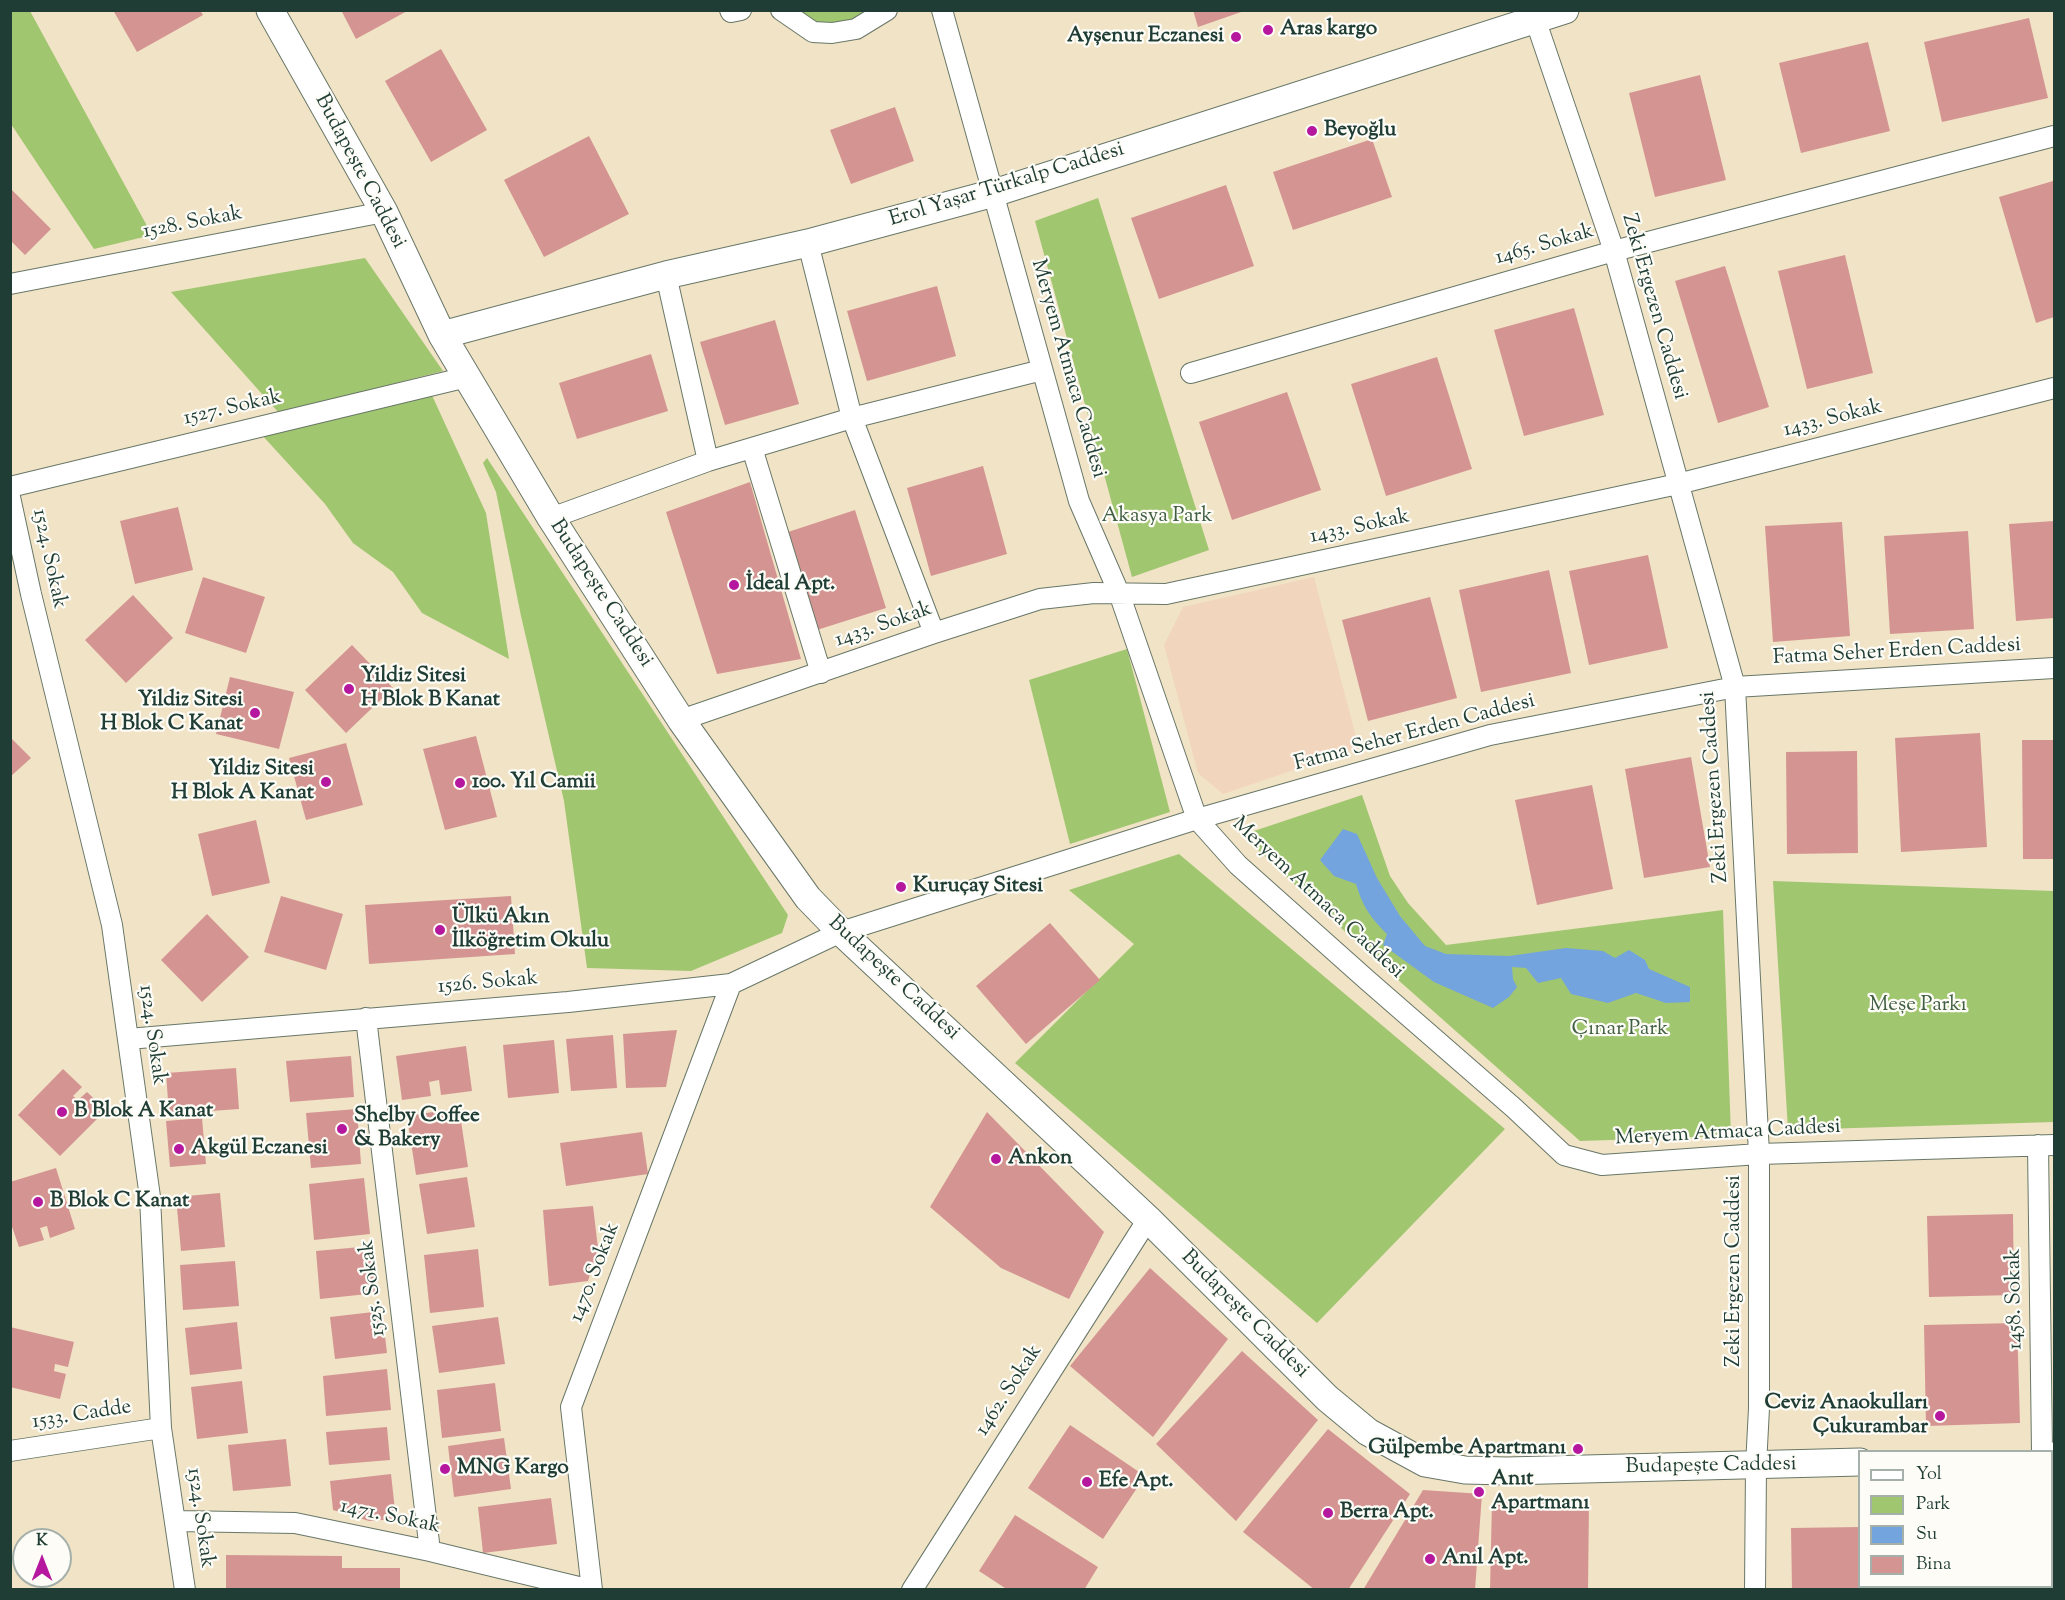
<!DOCTYPE html>
<meta charset="utf-8">
<style>
body{margin:0}
#map{position:relative;width:2065px;height:1600px;overflow:hidden;background:#f1e3c6;font-family:"Sorts Mill Goudy",serif}
canvas{display:block}
.frame{position:absolute;inset:0;border:12px solid #1f3d34;pointer-events:none}
.legend{position:absolute;left:1858px;top:1450px;width:195px;height:138px;box-sizing:border-box;background:#fdfcf7;border:2px solid #a4b0a9;margin:0;padding:8px 10px;list-style:none;font-size:18px;color:#1f3d34}
.legend li{display:flex;align-items:center;gap:12px;height:30px}
.legend b{width:30px;border:2px solid #a4b0a9}
.north{position:absolute;left:12px;top:1528px;width:60px;height:60px;box-sizing:border-box;background:#fdfcf7;border:2px solid #a4b0a9;border-radius:50%;rotate:0deg;font-size:16px;font-weight:700;line-height:24px;text-align:center;color:#1f3d34}
.north::after{content:'';display:block;margin:auto;width:21px;height:27px;background:#b5179e;clip-path:polygon(50% 0,100% 100%,50% 72%,0 100%)}
</style>
<div id="map">
<canvas width="2065" height="1600"></canvas>
<div class="frame"></div>
<ul class="legend">
<li><b style="height:8px;background:#fff"></b>Yol</li>
<li><b style="height:16px;background:#a1c670"></b>Park</li>
<li><b style="height:16px;background:#74a4de"></b>Su</li>
<li><b style="height:16px;background:#d49592"></b>Bina</li>
</ul>
<div class="north">K</div>
</div>
<script>
const g = document.querySelector('canvas').getContext('2d');
g.lineJoin = 'round';
function fill(path, color) { g.fillStyle = color; g.fill(path, 'evenodd'); }
function trace(path, color, width, dash) { g.strokeStyle = color; g.lineWidth = width; g.lineCap = dash ? 'butt' : 'round'; g.setLineDash(dash || []); g.stroke(path); }
function drawText(font, color, halo, rows, align = 'center') {
  g.font = font + ' "Sorts Mill Goudy",serif'; g.lineWidth = 4.5; g.setLineDash([]); g.textBaseline = 'middle'; g.strokeStyle = halo; g.fillStyle = color; for (const [text, x, y, turn = 0] of rows) {
    g.save(); g.translate(x, y); g.rotate((+turn || 0) * Math.PI / 180); g.textAlign = isNaN(turn) ? turn : align; if (halo) g.strokeText(text, 0, 0); g.fillText(text, 0, 0); g.restore();
  }
}
fill(new Path2D(`
 M1314,577L1359,748L1223,794L1198,773L1164,645L1183,607Z`), '#f1d5bd');
fill(new Path2D(`
 M11,10L30,11L152,235L94,249L11,124Z
 M797,11H871L852,23H814Z
 M1098,198L1209,550L1132,577L1035,221Z
 M365,258L443,371L279,413L171,292Z
 M430,391L486,513L509,659L422,613L393,572L353,543L325,504L261,434Z
 M487,458L788,915L782,933L691,971L587,968L564,801L521,616L496,492L483,463Z
 M1127,649L1170,812L1070,844L1029,680Z
 M1362,795L1390,876L1408,903L1446,945L1723,910L1731,1136L1580,1141L1371,956L1242,835Z
 M1179,854L1505,1129L1317,1323L1015,1063L1134,944L1069,890Z
 M1773,881L2054,891V1122L1788,1130Z`), '#a1c670');
fill(new Path2D(`
 M1343,829L1357,834L1377,878L1400,916L1425,946L1446,954L1509,956L1566,948L1603,951L1615,958L1629,950L1645,960L1649,969L1690,987V1002L1666,1003L1636,993L1608,1003L1571,994L1561,978L1538,983L1526,968L1512,967L1513,979L1517,987L1509,997L1493,1008L1434,982L1383,945L1387,934C1370,917 1363,907 1356,884L1334,876L1320,860Z`), '#74a4de');
fill(new Path2D(`
 M113,10H200L203,15L137,52Z
 M341,10H409L356,39Z
 M1193,10H1244V11L1198,27Z
 M2029,18L2048,98L1942,122L1924,42Z
 M1868,42L1890,131L1801,153L1779,63Z
 M441,49L487,130L431,162L385,81Z
 M1700,75L1726,180L1655,197L1629,93Z
 M895,107L914,161L851,184L830,130Z
 M589,136L629,214L544,257L504,180Z
 M1372,139L1392,197L1293,230L1273,172Z
 M2053,181L2054,317L2036,323L1999,197Z
 M1226,185L1254,266L1159,299L1131,218Z
 M10,188L51,229L25,255L10,240Z
 M1845,255L1873,373L1807,389L1778,271Z
 M1725,266L1769,407L1718,423L1675,281Z
 M937,286L956,356L867,381L847,311Z
 M1574,308L1604,415L1524,436L1494,330Z
 M775,320L799,404L725,425L700,342Z
 M651,354L668,411L577,439L559,383Z
 M1437,357L1472,469L1386,496L1351,384Z
 M1287,392L1321,490L1232,520L1199,422Z
 M983,466L1007,554L931,576L907,488Z
 M750,482L801,659L717,674L666,512Z
 M178,507L193,570L135,584L120,521Z
 M855,510L886,608L817,630L785,533Z
 M2054,521V618L2016,621L2009,524Z
 M1842,522L1850,636L1773,642L1765,526Z
 M1968,531L1974,629L1890,634L1884,536Z
 M1648,555L1668,648L1589,665L1569,571Z
 M1549,570L1571,673L1481,692L1459,590Z
 M203,577L265,597L246,653L185,633Z
 M133,595L173,638L126,683L85,640Z
 M1430,597L1457,698L1368,721L1342,620Z
 M352,645L393,688L346,733L305,690Z
 M230,677L294,692L279,749L216,734Z
 M1980,733L1987,847L1901,852L1895,738Z
 M476,736L497,817L445,830L423,749Z
 M10,737L31,758L10,777Z
 M2022,740H2054V859H2023Z
 M346,743L363,805L306,820L289,758Z
 M1857,751L1858,853L1787,854L1786,752Z
 M1691,757L1710,867L1644,878L1625,769Z
 M1592,785L1613,889L1537,905L1515,800Z
 M256,820L270,883L212,896L198,834Z
 M281,896L343,914L326,970L264,952Z
 M511,896L515,954L369,964L365,905Z
 M207,914L249,957L202,1002L161,960Z
 M1050,923L1100,980L1026,1044L976,986Z
 M677,1030L666,1087L626,1088L623,1034Z
 M613,1035L617,1088L571,1091L566,1039Z
 M554,1040L559,1093L508,1098L503,1045Z
 M466,1046L472,1091L441,1095L439,1080L429,1082L431,1096L402,1100L396,1056Z
 M351,1056L354,1097L290,1102L286,1061Z
 M236,1068L239,1109L169,1114L166,1073Z
 M63,1069L82,1087L73,1096L78,1100L87,1092L106,1110L60,1156L18,1115Z
 M459,1108L468,1167L416,1175L407,1116Z
 M357,1109L361,1164L311,1168L306,1113Z
 M987,1112L1104,1232L1069,1299L1001,1268L930,1207Z
 M202,1118L206,1164L170,1167L166,1121Z
 M642,1132L648,1174L566,1186L560,1143Z
 M56,1168L75,1229L50,1238L47,1226L40,1228L44,1240L19,1247L10,1221V1182Z
 M467,1177L475,1227L427,1234L419,1184Z
 M364,1178L370,1234L314,1240L309,1184Z
 M220,1193L225,1247L181,1251L176,1197Z
 M593,1206L598,1248L588,1281L549,1286L543,1210Z
 M2013,1214L2014,1295L1929,1297L1927,1216Z
 M372,1246L377,1293L320,1299L316,1251Z
 M478,1249L484,1307L430,1313L424,1255Z
 M235,1261L239,1306L183,1310L180,1265Z
 M1150,1268L1228,1339L1153,1437L1070,1366Z
 M382,1311L387,1353L335,1359L330,1317Z
 M498,1317L505,1364L439,1373L432,1326Z
 M237,1322L242,1369L190,1375L185,1328Z
 M2017,1323L2020,1423L1926,1426L1924,1325Z
 M10,1327L74,1342L68,1367L55,1364L54,1371L66,1374L60,1399L10,1387Z
 M1242,1351L1318,1420L1236,1521L1156,1444Z
 M387,1369L391,1410L326,1416L323,1376Z
 M242,1381L248,1433L197,1439L191,1387Z
 M495,1383L501,1431L442,1438L437,1390Z
 M1070,1425L1145,1476L1103,1539L1028,1488Z
 M387,1427L390,1460L329,1465L326,1432Z
 M1328,1429L1410,1494L1348,1590H1315L1243,1532Z
 M504,1438L511,1489L454,1497L448,1446Z
 M286,1439L291,1486L233,1491L228,1445Z
 M391,1474L396,1519L369,1521L333,1510L330,1481Z
 M1423,1490L1482,1494L1475,1590H1363Z
 M551,1498L557,1544L483,1553L478,1507Z
 M1492,1501H1589L1588,1590H1490Z
 M1015,1515L1098,1567L1084,1590H1008L979,1571Z
 M1860,1527V1586H1891L1892,1590H1792L1791,1528Z
 M226,1555L342,1556V1568H400V1590H226Z
 M1930,1586H2015V1590H1930Z`), '#d49592');
const street = new Path2D(`
 M730,10L731,12L741,10
 M781,10L813,32L832,33L856,29L887,10
 M942,10L1079,501L1119,593L1197,819L1238,865L1367,980L1514,1108L1564,1155L1602,1165L1759,1154L2054,1145
 M1532,10L1614,251L1735,687L1759,1154V1408L1756,1466L1755,1590
 M808,243L852,418L934,633
 M666,275L708,461
 M10,284L384,212
 M1191,373L1614,251L2054,136
 M752,448L821,673
 M10,487L467,377
 M10,497L31,594L112,925L150,1197L161,1428L185,1590
 M551,518L708,461L852,418L1042,370
 M681,720L934,633L1040,599L1094,593L1166,594L1678,484L2054,388
 M366,1018L430,1551
 M128,1039L568,1002L731,984L841,932L1197,819L1490,735L1735,687L2054,668
 M2038,1145L2042,1452
 M10,1451L161,1428
 M176,1521L295,1523L430,1551L591,1590
 M2046,1586V1590
 M592,1590L571,1407L731,984
 M912,1590L1148,1219`);
const secondary = new Path2D(`
 M270,10L384,212L442,335L551,518L681,720L808,898L841,932L1148,1219L1327,1398L1368,1432L1425,1463L1465,1470L1507,1471L1860,1462
 M442,335L666,275L808,243L994,193L1565,10
 M2052,1456H2054`);
trace(street, '#687767', 22);
trace(secondary, '#687767', 29);
trace(street, '#fff', 20);
trace(secondary, '#fff', 27);
for (const [x, y, r, color] of [
 [1268,30,6,"#b5179e"],
 [1236,37,6,"#b5179e"],
 [1312,131,6,"#b5179e"],
 [734,585,6,"#b5179e"],
 [349,689,6,"#b5179e"],
 [255,713,6,"#b5179e"],
 [326,782,6,"#b5179e"],
 [460,783,6,"#b5179e"],
 [901,887,6,"#b5179e"],
 [440,930,6,"#b5179e"],
 [62,1112,6,"#b5179e"],
 [342,1129,6,"#b5179e"],
 [179,1149,6,"#b5179e"],
 [996,1159,6,"#b5179e"],
 [38,1202,6,"#b5179e"],
 [1940,1416,6,"#b5179e"],
 [1578,1449,6,"#b5179e"],
 [445,1469,6,"#b5179e"],
 [1087,1482,6,"#b5179e"],
 [1479,1492,6,"#b5179e"],
 [1328,1513,6,"#b5179e"],
 [1430,1559,6,"#b5179e"]
]) { const dot = new Path2D(); dot.arc(x, y, r, 0, 2 * Math.PI); g.fillStyle = color; g.fill(dot); trace(dot, '#fdfcf7', 2); }
drawText('bold 21px', '#1f3d34', '#fdfcf7', [
 ["Aras kargo",1280,30],
 ["Ayşenur Eczanesi",1224,37,"right"],
 ["Beyoğlu",1324,131],
 ["İdeal Apt.",746,585],
 ["Yildiz Sitesi",361,677],
 ["H Blok B Kanat",361,701],
 ["Yildiz Sitesi",243,701,"right"],
 ["H Blok C Kanat",243,725,"right"],
 ["Yildiz Sitesi",314,770,"right"],
 ["H Blok A Kanat",314,794,"right"],
 ["100. Yıl Camii",472,783],
 ["Kuruçay Sitesi",913,887],
 ["Ülkü Akın",452,918],
 ["İlköğretim Okulu",452,942],
 ["B Blok A Kanat",74,1112],
 ["Shelby Coffee",354,1117],
 ["& Bakery",354,1141],
 ["Akgül Eczanesi",191,1149],
 ["Ankon",1008,1159],
 ["B Blok C Kanat",50,1202],
 ["Ceviz Anaokulları",1928,1404,"right"],
 ["Çukurambar",1928,1428,"right"],
 ["Gülpembe Apartmanı",1566,1449,"right"],
 ["MNG Kargo",457,1469],
 ["Anıt",1491,1480],
 ["Apartmanı",1491,1504],
 ["Efe Apt.",1099,1482],
 ["Berra Apt.",1340,1513],
 ["Anıl Apt.",1442,1559]
], 'left');
drawText('21px', '#1f3d34', '#fdfcf7', [
 ["Budapeşte Caddesi",359,172,62],
 ["Erol Yaşar Türkalp Caddesi",1007,186,-17],
 ["1528. Sokak",193,224,-11],
 ["1465. Sokak",1545,246,-16],
 ["Zeki Ergezen Caddesi",1653,307,74],
 ["Meryem Atmaca Caddesi",1067,369,74],
 ["1527. Sokak",233,409,-13],
 ["1433. Sokak",1833,420,-14],
 ["1433. Sokak",1360,528,-12],
 ["1524. Sokak",48,559,78],
 ["Budapeşte Caddesi",600,594,57],
 ["1433. Sokak",884,626,-19],
 ["Fatma Seher Erden Caddesi",1897,653,-3],
 ["Fatma Seher Erden Caddesi",1415,734,-15],
 ["Zeki Ergezen Caddesi",1716,787,-94],
 ["Meryem Atmaca Caddesi",1317,899,43],
 ["Budapeşte Caddesi",893,979,43],
 ["1526. Sokak",488,984,-5],
 ["1524. Sokak",151,1035,82],
 ["Meryem Atmaca Caddesi",1728,1134,-3],
 ["Zeki Ergezen Caddesi",1735,1271,-90],
 ["1470. Sokak",596,1273,-69],
 ["1525. Sokak",374,1288,-97],
 ["1458. Sokak",2016,1299,-91],
 ["Budapeşte Caddesi",1244,1315,45],
 ["1462. Sokak",1010,1391,-57],
 ["1533. Cadde",82,1416,-9],
 ["Budapeşte Caddesi",1711,1467,-1],
 ["1524. Sokak",199,1518,82],
 ["1471. Sokak",390,1518,12]
]);
drawText('21px', '#405f43', '#fdfcf7', [
 ["Akasya Park",1157,517],
 ["Meşe Parkı",1918,1006],
 ["Çınar Park",1620,1030]
]);
</script>
